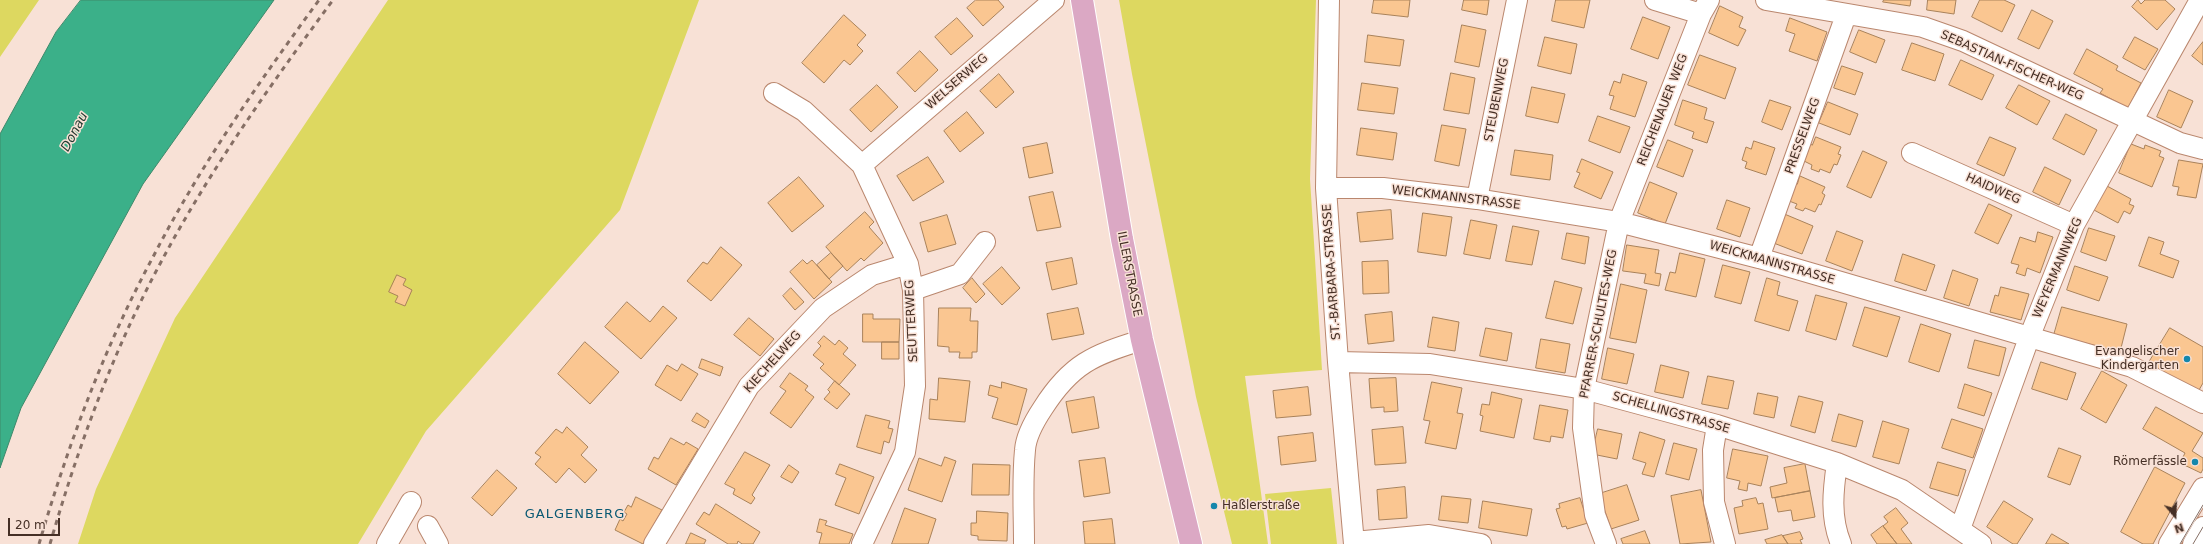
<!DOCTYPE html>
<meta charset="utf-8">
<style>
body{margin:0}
#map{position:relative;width:2203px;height:544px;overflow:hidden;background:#f8e1d6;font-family:"DejaVu Sans",sans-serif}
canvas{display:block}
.north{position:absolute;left:2155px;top:496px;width:40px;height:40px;-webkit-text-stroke:3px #f8e1d6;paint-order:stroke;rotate:161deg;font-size:11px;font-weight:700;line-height:16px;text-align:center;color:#452f25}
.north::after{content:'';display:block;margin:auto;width:14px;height:18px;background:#452f25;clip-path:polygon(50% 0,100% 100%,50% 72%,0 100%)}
.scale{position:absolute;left:8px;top:518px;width:52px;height:18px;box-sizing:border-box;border:2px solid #452f25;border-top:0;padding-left:5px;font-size:12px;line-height:14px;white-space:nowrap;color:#452f25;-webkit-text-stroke:3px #f8e1d6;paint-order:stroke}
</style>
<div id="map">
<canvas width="2203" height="544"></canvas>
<div class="north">N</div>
<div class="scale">20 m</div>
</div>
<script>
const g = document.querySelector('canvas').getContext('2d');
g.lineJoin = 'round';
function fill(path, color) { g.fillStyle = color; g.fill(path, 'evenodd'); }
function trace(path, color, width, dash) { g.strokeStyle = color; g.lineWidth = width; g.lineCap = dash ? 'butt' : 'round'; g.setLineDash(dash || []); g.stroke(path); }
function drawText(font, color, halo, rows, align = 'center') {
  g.font = font + ' "DejaVu Sans",sans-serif'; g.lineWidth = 3; g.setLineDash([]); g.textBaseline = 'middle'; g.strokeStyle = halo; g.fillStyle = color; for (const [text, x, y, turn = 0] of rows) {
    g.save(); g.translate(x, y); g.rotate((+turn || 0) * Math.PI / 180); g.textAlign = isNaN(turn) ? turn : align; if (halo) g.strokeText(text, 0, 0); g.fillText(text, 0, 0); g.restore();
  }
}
fill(new Path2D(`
 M0,0H39L0,57Z
 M388,0H699L620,210L426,431L358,544H78L96,489L175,318Z
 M1119,0H1316L1310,179L1322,370L1245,376L1268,544H1232L1196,397L1132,74Z
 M1331,488L1337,544H1271L1265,494Z`), '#ddd860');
const water = new Path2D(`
 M81,0H274L143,184L21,408L0,468V134L56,32Z`);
fill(water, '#3bb089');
trace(water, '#3e896b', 1);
const building = new Path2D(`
 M976,0H998L1004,7L983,26L967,8Z
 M1374,0H1410L1408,17L1372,13Z
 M1464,0H1489L1487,15L1462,10Z
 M1556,0H1590L1584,28L1552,21Z
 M1884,0H1911L1910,6L1883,2Z
 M1928,0H1956L1954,14L1927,10Z
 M1980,0H2004L2015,5L2002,32L1972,17Z
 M2138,0L2141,4L2145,0H2165L2175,9L2157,30L2132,7Z
 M1720,6L1743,17L1739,27L1746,30L1738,46L1709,33Z
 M2032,10L2053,21L2039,49L2018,39Z
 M844,15L866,35L857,45L863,51L850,65L844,60L824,83L802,63Z
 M1643,17L1670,27L1658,59L1631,49Z
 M957,18L973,36L951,55L935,37Z
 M1790,18L1827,32L1817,61L1789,51L1795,34L1786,31Z
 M1462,25L1486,30L1479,67L1455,62Z
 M1859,30L1885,40L1876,63L1850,52Z
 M1368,35L1404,40L1400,66L1365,62Z
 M1545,37L1577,44L1571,74L1538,66Z
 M2135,37L2158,49L2145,70L2123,58Z
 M2203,42V65L2192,56Z
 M1912,43L1944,54L1935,81L1902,70Z
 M2087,49L2118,66L2116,70L2141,83L2128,108L2100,93L2103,89L2074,74Z
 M920,51L938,70L915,92L897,73Z
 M1700,55L1736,68L1725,99L1688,85Z
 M1961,60L1994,75L1982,100L1949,85Z
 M1842,66L1863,73L1855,95L1834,88Z
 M1451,73L1475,78L1469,114L1444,110Z
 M999,74L1014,92L996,108L980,91Z
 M1623,74L1647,82L1635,117L1610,109L1614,96L1609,95L1614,81L1620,83Z
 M1362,83L1398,88L1394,114L1358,110Z
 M877,85L898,107L871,132L850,110Z
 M2019,85L2050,101L2037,125L2006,108Z
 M1532,87L1565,94L1558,123L1526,116Z
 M2169,90L2193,101L2181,128L2157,117Z
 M1683,100L1707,108L1704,119L1714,122L1707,143L1692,138L1694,132L1675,125Z
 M1770,100L1791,107L1782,130L1762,122Z
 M1828,102L1858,114L1850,135L1819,123Z
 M967,112L984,133L960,152L944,131Z
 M2066,114L2097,130L2084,155L2053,139Z
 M1598,116L1630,127L1620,153L1589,141Z
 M1442,125L1466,129L1459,166L1435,161Z
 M1361,128L1397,133L1393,160L1357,155Z
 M1816,137L1841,147L1838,154L1841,155L1837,165L1834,164L1830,173L1820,169L1819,172L1811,169L1812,165L1804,161L1808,151L1806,150L1809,143L1812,145Z
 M1990,137L2016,148L2004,176L1977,164Z
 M1668,140L1693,150L1683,177L1657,167Z
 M1754,141L1775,148L1766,175L1745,168L1747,162L1742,160L1746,147L1751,149Z
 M1047,143L1053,173L1029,178L1023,148Z
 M2131,144L2144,149L2145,145L2161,151L2159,156L2164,158L2152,187L2119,173Z
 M1515,150L1553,155L1550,180L1511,175Z
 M1863,151L1887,162L1871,198L1847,187Z
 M928,157L944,182L913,201L897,176Z
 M1582,159L1613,172L1601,199L1574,187L1580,173L1577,172Z
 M2179,160L2203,164L2196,198L2177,195L2179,187L2173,186Z
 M2045,167L2071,180L2059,205L2033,192Z
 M1800,176L1825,187L1822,193L1825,195L1821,205L1819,204L1815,212L1805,208L1803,211L1795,208L1797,204L1789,201L1793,183L1797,184Z
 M799,177L824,206L792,232L768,203Z
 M1650,182L1677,193L1665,224L1638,213Z
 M2107,186L2131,199L2129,204L2134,206L2130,214L2124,211L2118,223L2094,210Z
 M1053,192L1061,227L1037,231L1029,197Z
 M1727,200L1750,208L1740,237L1717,229Z
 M1989,204L2012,215L1998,244L1975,233Z
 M1391,210L1393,239L1360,242L1357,213Z
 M865,212L874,222L869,227L883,243L864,261L861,258L847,271L826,247Z
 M1423,213L1452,217L1446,256L1418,252Z
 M1782,213L1813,226L1802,254L1771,242Z
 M947,215L956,244L928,252L920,223Z
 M1471,220L1497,225L1490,259L1464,254Z
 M1513,226L1539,231L1532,265L1506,261Z
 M2089,228L2115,236L2106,261L2081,252Z
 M1837,231L1863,241L1852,271L1826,261Z
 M2038,232L2053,237L2040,273L2027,268L2025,276L2016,273L2019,265L2011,263L2020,237L2035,242Z
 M1567,233L1589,237L1585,264L1562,259Z
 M2149,237L2164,242L2160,254L2179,261L2173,278L2139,266Z
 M1627,245L1659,250L1655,273L1661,274L1659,286L1644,283L1646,274L1623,271Z
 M721,247L742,265L711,301L687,281L703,262L707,264Z
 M831,253L843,266L829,279L817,265Z
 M1680,253L1705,259L1696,297L1665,290L1670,272L1675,273Z
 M1903,254L1935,265L1926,291L1895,281Z
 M1072,258L1077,284L1052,290L1046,263Z
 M803,260L807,264L812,260L832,282L814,299L790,272Z
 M1388,261L1389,293L1363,294L1362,262Z
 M1723,265L1750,272L1741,304L1715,297Z
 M2075,266L2108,277L2099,301L2067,290Z
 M1002,267L1020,288L1002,305L983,284Z
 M1953,270L1978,279L1969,306L1944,298Z
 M397,275L406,279L403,285L412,290L405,306L395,302L398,296L389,292Z
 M972,278L985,294L976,303L963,288Z
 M1767,278L1780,282L1777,295L1798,301L1789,331L1755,321Z
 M1555,281L1582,288L1573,324L1546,318Z
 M1621,284L1647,290L1636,343L1610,338Z
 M2001,287L2029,294L2021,320L1990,312L1995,295L1998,296Z
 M791,288L804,302L795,310L783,296Z
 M1816,295L1847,303L1836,340L1806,331Z
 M627,302L650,322L663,306L677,318L641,359L605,327Z
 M1865,307L1900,317L1887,357L1853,346Z
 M2062,307L2127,324L2120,352L2054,335Z
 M939,308H971L970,321H978L977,352H972V358H959L960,352H949V347L938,346Z
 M1078,308L1084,334L1052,340L1047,314Z
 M1392,312L1394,341L1368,344L1365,315Z
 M863,314H873V319H900L899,342H863Z
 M1433,317L1459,322L1455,351L1428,347Z
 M749,318L774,339L760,356L734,335Z
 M1921,324L1951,334L1939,372L1909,362Z
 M1486,328L1512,333L1507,361L1480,356Z
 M2170,328L2203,347V383L2199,390L2148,364Z
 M824,336L835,345L839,340L848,348L843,354L856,365L839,385L820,368L824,364L813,355L821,346L818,343Z
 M1541,339L1570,344L1565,373L1536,368Z
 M1975,340L2006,348L1999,376L1968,368Z
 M585,342L619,372L590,404L558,374Z
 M882,342H899V359H882Z
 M1608,348L1634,354L1627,384L1602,379Z
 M702,359L723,367L720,376L699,368Z
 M2041,362L2076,373L2067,400L2032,389Z
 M682,364L698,374L681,401L655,385L667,365L677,371Z
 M1661,365L1689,372L1683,398L1655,392Z
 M2102,371L2127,385L2106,423L2081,409Z
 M790,373L808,386L805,390L814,397L791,428L770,413L786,391L780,387Z
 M1708,376L1734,381L1728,409L1702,404Z
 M939,378L970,381L965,422L929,419L930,399L937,400Z
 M1396,378L1398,411L1384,412V407L1371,408L1369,379Z
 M835,381L850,394L837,409L824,399L830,392L828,390Z
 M1002,382L1027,389L1017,425L992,418L998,398L988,395L990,385L1001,388Z
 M1432,382L1462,388L1457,413L1463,414L1456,449L1425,443L1430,421L1424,420Z
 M1965,384L1992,393L1984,416L1958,408Z
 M1308,387L1311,415L1276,418L1273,391Z
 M1492,392L1522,399L1514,438L1480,431L1483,416L1480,415L1482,404L1489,405Z
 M1758,393L1778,397L1774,418L1754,414Z
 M1799,396L1823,402L1815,433L1791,426Z
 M1094,397L1099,428L1072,433L1066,402Z
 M1540,405L1568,410L1563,438L1551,436L1550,442L1534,439Z
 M2156,407L2203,433L2192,451L2203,458V469L2201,473L2180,463L2185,453L2143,429Z
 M697,413L709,421L705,428L692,421Z
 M1839,414L1863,421L1856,447L1832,441Z
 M866,415L890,421L888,428L893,429L889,443L884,441L881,454L857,447Z
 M1952,419L1983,429L1973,458L1942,448Z
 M1883,421L1909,429L1899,464L1873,457Z
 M567,427L588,447L581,455L597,470L585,483L569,468L556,483L535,464L541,457L535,453L556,429L562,433Z
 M1403,427L1406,463L1375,465L1372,430Z
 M1598,429L1622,434L1617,459L1592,454Z
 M1640,432L1665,440L1654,477L1642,474L1646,463L1633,459Z
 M1313,433L1316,461L1281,465L1278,437Z
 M671,438L684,445L686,442L698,449L676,485L648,469L654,457L658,459Z
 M1674,443L1697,449L1689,480L1666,474Z
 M2059,448L2081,456L2070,485L2048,477Z
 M1733,449L1768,456L1761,486L1748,483L1747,491L1738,489L1740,481L1727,478Z
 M745,452L770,465L752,495L755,498L751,504L733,494L735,489L725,484Z
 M945,457L956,461L942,502L908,490L919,458L941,466Z
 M1105,458L1110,493L1084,497L1079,461Z
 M1938,462L1966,470L1958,496L1930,488Z
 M840,464L874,477L859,514L835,505L846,478L836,474Z
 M973,464L1010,465L1009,495H972Z
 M1805,464L1810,491L1772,498L1770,487L1787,483L1784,468Z
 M789,465L799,472L792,483L781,477Z
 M2155,467L2185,483L2153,544H2143L2121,532Z
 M497,470L517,488L492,516L472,498Z
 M1627,485L1639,520L1611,529L1599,494Z
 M1405,487L1407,518L1379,520L1377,490Z
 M1701,490L1711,542L1680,544L1671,496Z
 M1810,491L1815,517L1793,521L1791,510L1778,512L1775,498Z
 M1442,496L1471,499L1468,523L1439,520Z
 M636,497L662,510L643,544L615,530L620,519L623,521L627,514L624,512L628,505L631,507Z
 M1580,498L1588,523L1567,529L1566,526L1562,527L1556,509L1560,508L1559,504Z
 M1756,498L1758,504L1763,503L1768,529L1739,534L1734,508L1743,506L1742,501Z
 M1483,501L1532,509L1527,536L1479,528Z
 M2004,501L2033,519L2017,544H2013L1987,527Z
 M716,504L760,532L753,544H742L738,541L737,544H728L696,524L704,512L709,515Z
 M905,508L936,519L928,544H892Z
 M1896,508L1908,523L1901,529L1912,544H1897L1883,526L1888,522L1884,517Z
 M977,511L1008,513L1007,541L978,540V536L971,535V523H976Z
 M820,519L827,521L825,525L853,534L849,544H819L822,533L817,532Z
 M1112,519L1115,544H1085L1083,522Z
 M1883,526L1897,544H1877L1871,535Z
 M1645,531L1650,544H1623L1621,539Z
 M1800,532L1803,539L1800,540L1802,544H1788L1783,536Z
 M691,533L706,540L704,544H686Z
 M2052,534L2069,544H2046Z
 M1782,535L1788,544H1767L1765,540Z`);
fill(building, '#fac691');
trace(building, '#a9825a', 1);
const minor = new Path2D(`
 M1329,0L1326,188L1338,362L1354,544
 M1655,0L1701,14
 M1766,0L1923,27L1963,41L2180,143L2203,149
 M774,93L804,111L862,165L908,264L913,290L915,386L905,452L862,544
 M1912,153L2074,225
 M862,165L1054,0
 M1326,188H1383L1477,199L1619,222L1759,258L2132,367L2203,403
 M1477,199L1517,0
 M1759,258L1846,15
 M913,290L960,274L985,242
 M1338,362L1430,364L1584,389L1717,425L1837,463L1902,490L1981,544
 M1717,425L1713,450L1714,502L1725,544
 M1837,463C1833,491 1830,517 1841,544
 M428,526L438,544
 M1960,529L2029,338L2074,225L2200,0
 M1354,542L1429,535L1481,544
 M387,544L411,502
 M654,544L749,386L823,308L872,275L908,264
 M1024,544C1024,513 1022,481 1025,450C1026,435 1035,420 1043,408C1071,364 1093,355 1142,340
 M1606,544L1595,515L1583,428L1584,389L1619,222L1701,14L1709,0
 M2169,544L2203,488
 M2193,544L2203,527`);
const major = new Path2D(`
 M1082,0L1122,239L1142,340L1191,544`);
trace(minor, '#ba876e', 22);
trace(major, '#fff', 24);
trace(minor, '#fff', 20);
trace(major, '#dba8c4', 22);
trace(new Path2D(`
 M2180,544L2203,505
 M2193,544L2203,527`), '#866f65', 1);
trace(new Path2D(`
 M39,544C68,445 104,348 153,257C200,166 259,82 319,0
 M50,544C78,447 113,351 161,262C210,170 271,84 333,0`), '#866f65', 3, [5, 5]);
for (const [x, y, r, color] of [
 [2187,359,4,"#1487ac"],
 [2195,462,4,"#1487ac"],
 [1214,506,4,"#1487ac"]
]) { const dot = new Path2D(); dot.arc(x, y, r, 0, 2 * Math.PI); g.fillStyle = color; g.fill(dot); trace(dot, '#f8e1d6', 1.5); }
drawText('12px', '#452f25', '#f8e1d6', [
 ["SEBASTIAN-FISCHER-WEG",2012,66,24],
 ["WELSERWEG",957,82,-41],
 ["STEUBENWEG",1497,100,-79],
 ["REICHENAUER WEG",1663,110,-69],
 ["PRESSELWEG",1803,136,-70],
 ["HAIDWEG",1993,189,24],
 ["WEICKMANNSTRASSE",1456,198,7],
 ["WEICKMANNSTRASSE",1772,263,16],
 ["WEYERMANNWEG",2058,268,-67],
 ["ST.-BARBARA-STRASSE",1332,272,-94],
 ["ILLERSTRASSE",1129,274,79],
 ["SEUTTERWEG",912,321,-93],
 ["PFARRER-SCHULTES-WEG",1599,324,-79],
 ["KIECHELWEG",773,362,-48],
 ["SCHELLINGSTRASSE",1671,413,16]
]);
drawText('12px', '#452f25', '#f8e1d6', [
 ["Evangelischer",2179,352],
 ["Kindergarten",2179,366],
 ["Römerfässle",2187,462],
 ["Haßlerstraße",1222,506,"left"]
], 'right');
drawText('italic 13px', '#1f382e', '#f8e1d6', [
 ["Donau",75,132,-62]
]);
g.letterSpacing = '1px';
drawText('13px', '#0a5973', '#f8e1d6', [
 ["GALGENBERG",575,515]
]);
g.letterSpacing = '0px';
</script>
